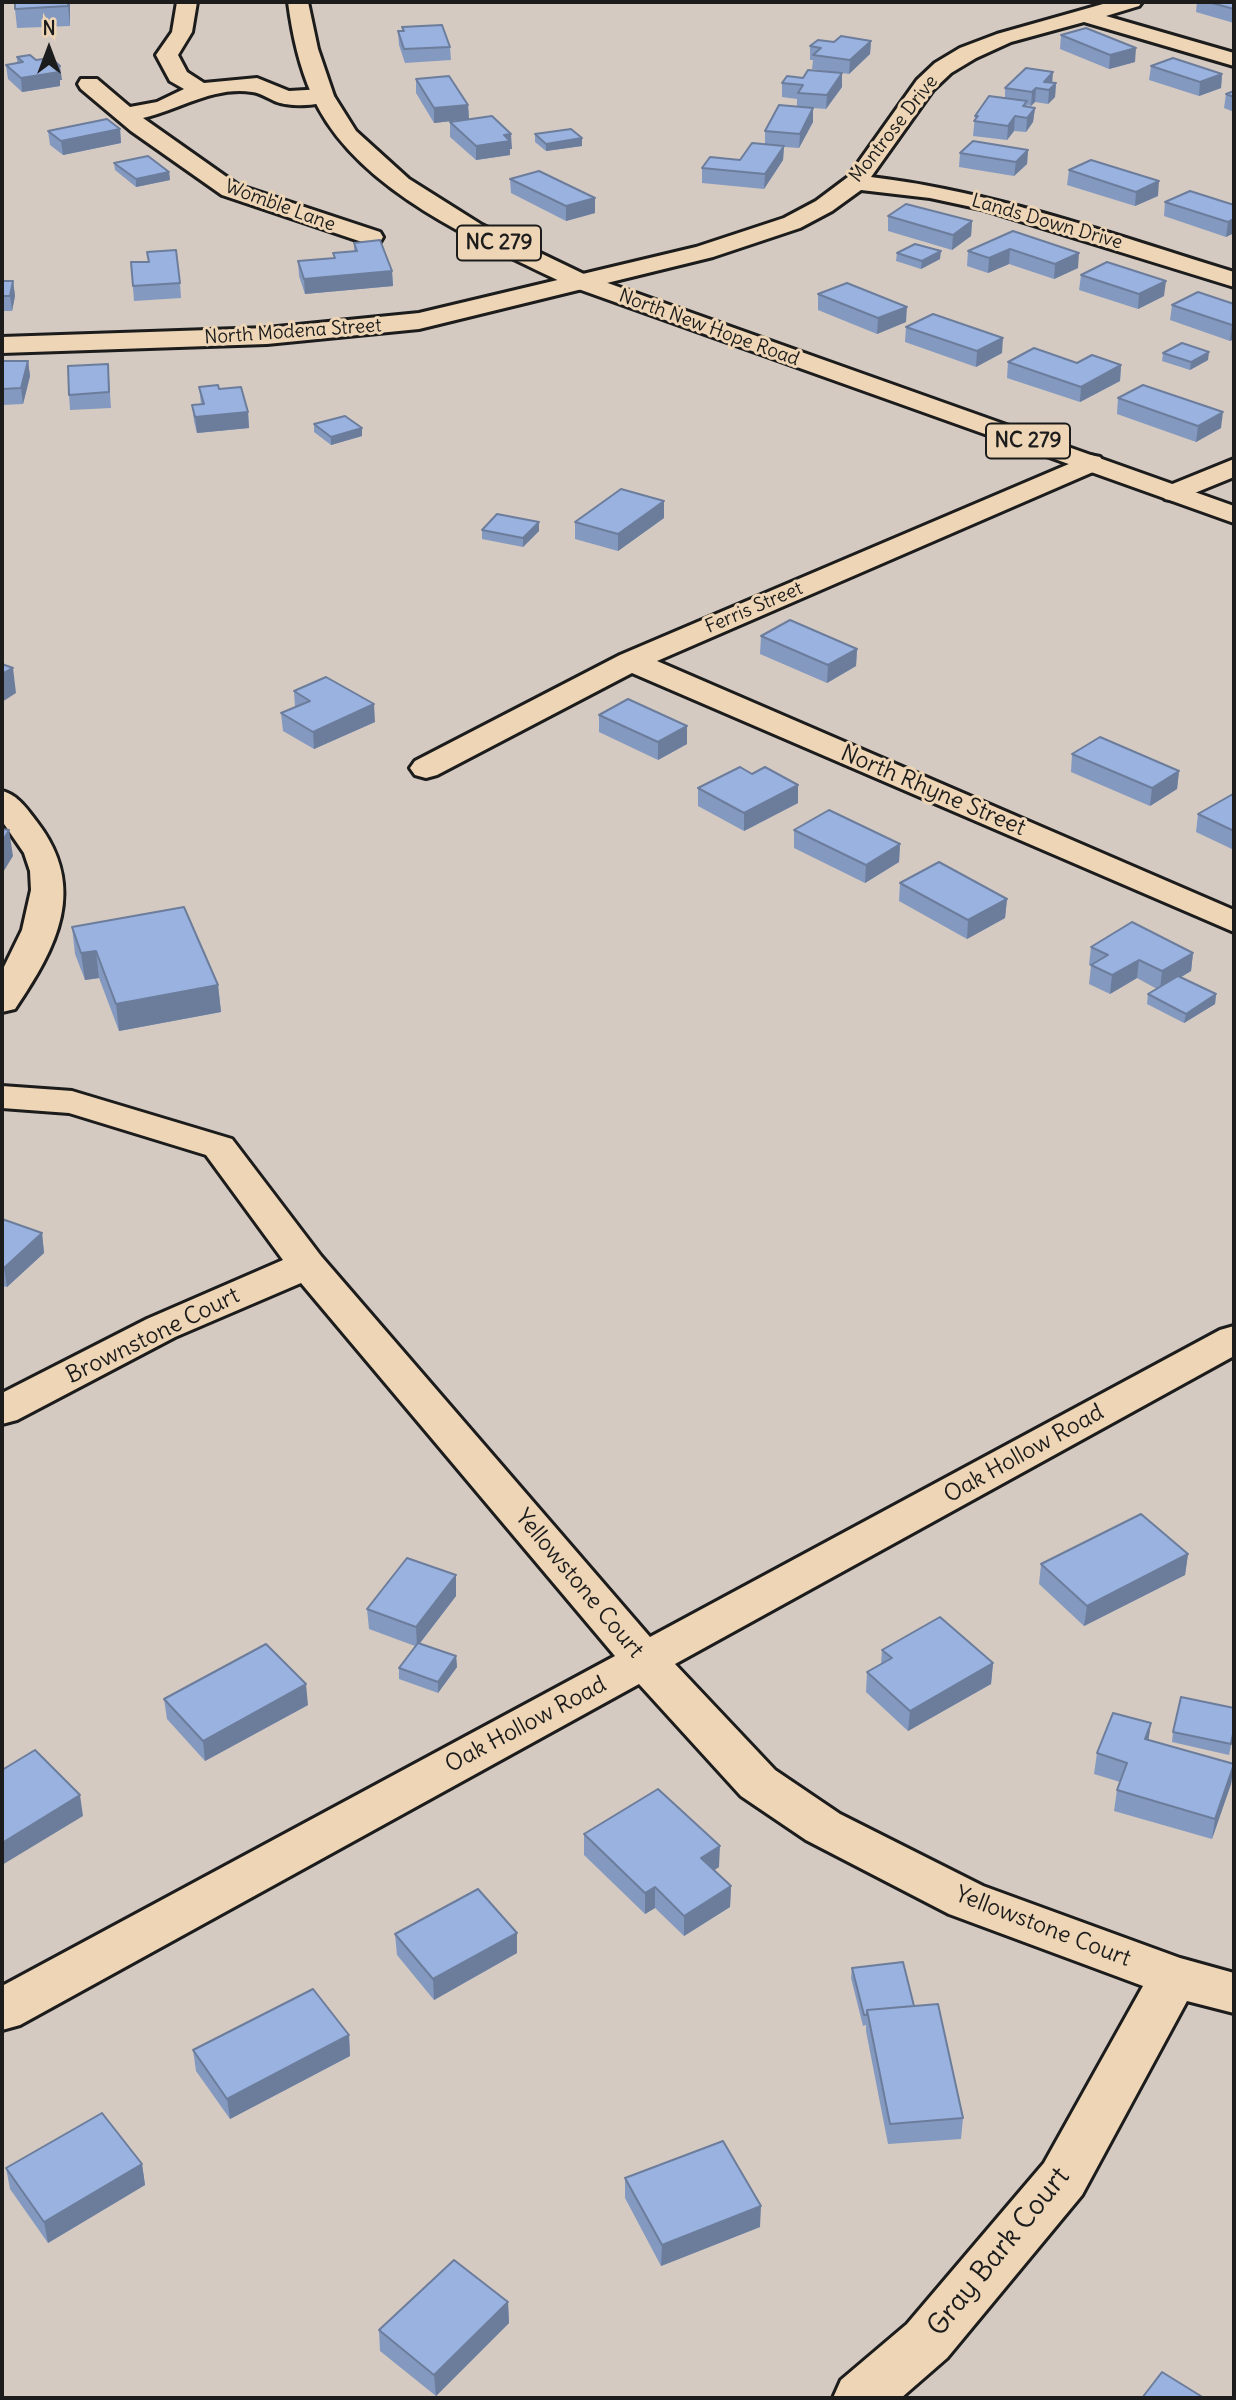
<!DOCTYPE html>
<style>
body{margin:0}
#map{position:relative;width:1236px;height:2400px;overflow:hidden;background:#d4cac2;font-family:Delius,sans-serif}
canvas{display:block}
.frame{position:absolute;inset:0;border:4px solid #1c1c1c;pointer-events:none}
.north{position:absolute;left:14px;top:14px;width:70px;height:70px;-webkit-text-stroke:5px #edd5b6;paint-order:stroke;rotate:0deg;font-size:19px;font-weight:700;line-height:28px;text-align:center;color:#1c1c1c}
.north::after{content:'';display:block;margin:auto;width:24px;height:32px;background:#1c1c1c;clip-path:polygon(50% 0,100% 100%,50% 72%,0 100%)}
</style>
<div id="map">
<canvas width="1236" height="2400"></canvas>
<div class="frame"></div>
<div class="north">N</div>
</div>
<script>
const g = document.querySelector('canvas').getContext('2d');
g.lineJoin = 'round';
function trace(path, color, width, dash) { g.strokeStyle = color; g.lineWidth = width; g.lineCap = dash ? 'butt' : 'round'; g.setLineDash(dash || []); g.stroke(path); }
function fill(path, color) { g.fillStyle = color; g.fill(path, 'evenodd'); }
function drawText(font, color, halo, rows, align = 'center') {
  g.font = font + ' Delius,sans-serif'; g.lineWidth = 6; g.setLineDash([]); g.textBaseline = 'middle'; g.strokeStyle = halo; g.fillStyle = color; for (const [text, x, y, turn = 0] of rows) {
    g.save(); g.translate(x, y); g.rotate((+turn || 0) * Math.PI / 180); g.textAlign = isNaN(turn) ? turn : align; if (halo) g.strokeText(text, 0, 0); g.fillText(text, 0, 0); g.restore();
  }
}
const minor = new Path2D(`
 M177,2H197L192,32L178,55L187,72L204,83L257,78L289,91L323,89L334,96C326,107 290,107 277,102C269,99 261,93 252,92C213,86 179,110 143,118L238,185L380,232L383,237L380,242H362L222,195L131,131L81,89L78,84L81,79H97L130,107L157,102L184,89L170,81L156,55L172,32Z
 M1110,2H1142L1139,6L1106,16L1234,53V66L1084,22L1011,42L976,58L951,73L933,90L871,177C996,192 1114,235 1234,272V287L981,209L930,198L861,190L832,211L800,228L713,257L419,329L267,344L2,353V337L267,328L419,313L696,247L784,218L816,201L848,177L917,80L935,63L960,48L997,34Z
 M1090,455L1100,457L1104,463L1100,469L657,661L1234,910V932L632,673L437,775L426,778L415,775L410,768L415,761L620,655Z
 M1234,459V477L1175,501L1165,499L1161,493L1165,487Z
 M2,791C18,795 27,809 37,822C88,888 57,947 15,1009L2,1012V971L22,930L31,890L30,871L24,853L2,821Z
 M2,1086L72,1091L232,1139L321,1256L650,1637L1220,1330L1234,1326V1356L675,1664L775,1770L840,1814L983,1886L1180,1958L1234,1973V2013L1187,2001L1082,2195L947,2358L901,2398H833L841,2380L907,2324L1044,2163L1143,1986L949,1914L806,1840L741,1796L639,1684L20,2025L2,2030V1986L615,1656L301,1283L175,1337L17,1420L2,1424V1393L147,1319L283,1260L206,1155L69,1113L2,1108Z`);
const major = new Path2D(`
 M288,2H308L318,49L334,96L356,131L409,179L482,225L588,276L1234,506V523L570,286C482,243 354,191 312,95C299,66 292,33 288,2Z`);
trace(minor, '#1c1c1c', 6);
trace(major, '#1c1c1c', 6);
fill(minor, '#edd5b6');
fill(major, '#edd5b6');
fill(new Path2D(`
 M15,2H113L70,4V26L17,28L15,9Z
 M1197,2H1234V23L1196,12Z
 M402,27L450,47L451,60L405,63L399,45L398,31H403Z
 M1061,35L1135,62L1109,69L1060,49Z
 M871,41L870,54L849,74L842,73V87L826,109L813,108V122L799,148L784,147L783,160L764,189L702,183V168L740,160L765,144V131L797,107V99L782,97V83L803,78L839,73L812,69L813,60H810V46L834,42Z
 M17,57L62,80H60V86L22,92L8,79L6,65L17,63Z
 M1151,66L1222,74L1221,88L1199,96L1149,80Z
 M416,79L468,105L469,119L434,123L416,93Z
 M1052,83H1056L1055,97L1048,104L1035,102L1031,106L1027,105V107L1035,108L1033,122L1026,132L1014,131L1007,140L973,136L975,116L1005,98V88Z
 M1234,91V112L1224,108L1226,94Z
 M450,122L512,149H510V155L476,160L450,137Z
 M120,129L121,143L63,155L50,145L48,131Z
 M535,134L582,138V146L546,151L535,142Z
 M1028,150L1027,164L1014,176L959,167L960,153Z
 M114,163L169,172L170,180L136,187L115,170Z
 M1069,170L1158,196L1135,206L1067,185Z
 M510,179L595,213L566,221L511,193Z
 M1165,202L1234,205V233L1226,237L1164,216Z
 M888,216L972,221L971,236L952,250L888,231Z
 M1013,231L1078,268L1054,279L1009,264L988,273L967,266L968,251Z
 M354,243L392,271L393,286L305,294L299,276L298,261L334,258L333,253L354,251Z
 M897,253L940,259L921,269L896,261Z
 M131,262H148L180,283L181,298L134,301Z
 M1081,275L1164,296L1138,309L1079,290Z
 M2,281H13L15,296L12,311H2Z
 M818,294L906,322L877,334L818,310Z
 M1234,304V339L1230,341L1170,320L1172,305Z
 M906,327L1002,353L976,367L905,342Z
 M1163,353L1208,360L1190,370L1162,361Z
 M2,361H28L30,376L23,404L2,405Z
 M1008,362L1077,363L1121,365L1120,381L1080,402L1007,378Z
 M108,364L111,408L70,410L69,395Z
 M199,387L219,389L248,412L249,428L197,433L194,421L192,405L201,404Z
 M1118,398L1221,428L1196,442L1117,414Z
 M314,424L362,428V436L331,445L314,432Z
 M664,518L618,551L575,539V522Z
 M482,530L539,531L523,547L482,539Z
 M761,636L857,649L856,666L827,683L760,654Z
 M294,691L375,722L314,749L283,731L281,713L295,707Z
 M599,715L687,726V744L658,760L599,732Z
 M1072,754L1179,771L1177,789L1150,806L1071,772Z
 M798,785V803L744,831L698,806V788Z
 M1234,794V850L1196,832L1198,814Z
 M794,830L900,844L899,862L865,883L794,848Z
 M900,883L1007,899L1005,918L967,939L899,901Z
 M72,927L218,985L221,1012L119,1031L99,978L85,980L75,954Z
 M1091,947L1193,953L1191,971L1181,977L1216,994L1215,1004L1184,1023L1147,1004L1148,994L1157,989L1137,978L1110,994L1089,984L1091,966L1089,965Z
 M2,1219L42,1233L44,1253L7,1287L2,1286Z
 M1188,1554L1185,1575L1084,1626L1039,1584L1041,1564Z
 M456,1596L420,1643L456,1656L457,1667L438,1693L399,1679V1668L415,1646L369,1629L367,1609Z
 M882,1650L993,1663L991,1684L908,1731L866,1692L867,1672L881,1664Z
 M164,1699L308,1705L205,1761L167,1719Z
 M1151,1723L1148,1740L1234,1764L1231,1784L1212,1839L1114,1811L1117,1790L1120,1782L1094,1774L1097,1753Z
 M1234,1731L1229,1755L1172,1742L1173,1732Z
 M584,1834L719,1867L714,1870L731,1886L730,1907L684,1936L655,1908L645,1914L584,1855Z
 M517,1933V1953L434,2000L397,1955L395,1934Z
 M852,1968L914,2006L963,2118L961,2139L888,2144L866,2031V2025L863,2026L851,1978Z
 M349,2035L350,2056L230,2119L196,2071L193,2050Z
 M142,2164L145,2185L48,2243L10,2189L6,2168Z
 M625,2178L760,2227L661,2266L625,2198Z
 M508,2302L509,2323L436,2396L380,2351L379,2330Z`), '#8499c0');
fill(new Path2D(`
 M68,2H70V26L68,6Z
 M871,41L870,54L849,74L850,60Z
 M1136,48L1135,62L1109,69L1110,55Z
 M60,66L62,80H60V86L22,92L21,78L53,67Z
 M1053,72L1052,86L1044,82Z
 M842,73V87L826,109L827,95Z
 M1222,74L1221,88L1199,96L1200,82Z
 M1056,83L1055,97L1048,104L1049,90Z
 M1036,88L1035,102L1031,106L1032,92Z
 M468,105L469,119L434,123V108Z
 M813,108V122L799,148L800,134Z
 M1035,108L1033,122L1026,132L1027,118Z
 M1015,116L1014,131L1007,140L1008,126Z
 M120,129L121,143L63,155L61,141Z
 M511,134L512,149H510V155L476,160V146L504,135Z
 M582,138V146L546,151V144Z
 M784,146L783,160L764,189L765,174Z
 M1028,150L1027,164L1014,176L1016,162Z
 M169,172L170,180L136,187V179Z
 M1159,181L1158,196L1135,206L1136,192Z
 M595,198V213L566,221V206Z
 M1234,219V233L1226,237L1228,222Z
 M972,221L971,236L952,250L953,235Z
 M1010,249L1009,264L988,273L989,258Z
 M941,251L940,259L921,269L922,261Z
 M1079,253L1078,268L1054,279L1055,264Z
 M392,271L393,286L305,294L304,279Z
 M13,281L15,296L12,311L10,296Z
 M1166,281L1164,296L1138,309L1139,294Z
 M907,307L906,322L877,334L878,318Z
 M1234,324V339L1230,341L1232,325Z
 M1003,338L1002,353L976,367L977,351Z
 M1209,352L1208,360L1190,370L1191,362Z
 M28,361L30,376L23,404L21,388Z
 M1121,365L1120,381L1080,402L1081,387Z
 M248,412L249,428L197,433L195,417Z
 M1223,412L1221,428L1196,442L1198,426Z
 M362,428V436L331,445V437Z
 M664,501V518L618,551V534Z
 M539,522V531L523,547V538Z
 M857,649L856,666L827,683L828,665Z
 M13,668L16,693L2,702V674Z
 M374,704L375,722L314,749L313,732Z
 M687,726V744L658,760V742Z
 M1179,771L1177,789L1150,806L1152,788Z
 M798,785V803L744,831V813Z
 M9,830L13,856L2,874V842Z
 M900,844L899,862L865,883L866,865Z
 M1007,899L1005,918L967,939L968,920Z
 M96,951L99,978L85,980L81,953Z
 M1193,953L1191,971L1160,990L1162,971Z
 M1139,960L1137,978L1110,994L1112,975Z
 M218,985L221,1012L119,1031L116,1004Z
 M1216,994L1215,1004L1184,1023L1186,1014Z
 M42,1233L44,1253L7,1287L4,1268Z
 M1188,1554L1185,1575L1084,1626L1087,1606Z
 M456,1575V1596L417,1647L416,1627Z
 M456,1656L457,1667L438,1693V1682Z
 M993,1663L991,1684L908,1731L910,1711Z
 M306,1684L308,1705L205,1761L203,1741Z
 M1151,1723L1148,1743L1145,1739Z
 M1234,1764L1231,1784L1212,1839L1215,1819Z
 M80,1795L83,1816L2,1865V1843Z
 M720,1846L719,1867L701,1879V1858Z
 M731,1886L730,1907L684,1936V1916Z
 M655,1887V1908L645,1914V1893Z
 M517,1933V1953L434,2000L433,1979Z
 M349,2035L350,2056L230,2119L227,2099Z
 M142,2164L145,2185L48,2243L44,2222Z
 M761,2206L760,2227L661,2266L662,2245Z
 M508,2302L509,2323L436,2396L434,2375Z`), '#6c7d9c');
const building = new Path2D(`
 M15,2H68V6L15,9Z
 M1208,2H1234V9Z
 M442,25L450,47L404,49L398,31H404L402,27Z
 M1086,28L1136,48L1110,55L1061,35Z
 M841,36L871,41L850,60L813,55L821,48L810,46L818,40L834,42Z
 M30,55L36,60L51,58L60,66L53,67L59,72L21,78L6,65L23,62L17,57Z
 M1173,58L1222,74L1200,82L1151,66Z
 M1026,68L1053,72L1044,82L1056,83L1049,90L1036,88L1032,92L1005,88Z
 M808,70L842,73L827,95L798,93L803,85L782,83L787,76L803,78Z
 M449,76L468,105L434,108L416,79Z
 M1234,91V97L1226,94Z
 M989,96L1027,101L1023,106L1035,108L1027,118L1015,116L1008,126L974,121L978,116H975Z
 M779,105L813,108L800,134L765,131Z
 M492,116L511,134L504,135L510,141L476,146L450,122Z
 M107,119L120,129L61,141L48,131Z
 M571,129L582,138L546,144L535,134Z
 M973,141L1028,150L1016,162L960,153Z
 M752,143L784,146L765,174L702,168L710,157L740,160Z
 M148,156L169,172L136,179L114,163Z
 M1091,160L1159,181L1136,192L1069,170Z
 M539,171L595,198L566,206L510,179Z
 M1190,191L1234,205V219L1228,222L1165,202Z
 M906,204L972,221L953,235L888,216Z
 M1013,231L1079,253L1055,264L1010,249L989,258L968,251Z
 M380,240L392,271L304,279L298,261L335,258L333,253L357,251L354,243Z
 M915,244L941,251L922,261L897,253Z
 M176,250L180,283L133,286L131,262H149L147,252Z
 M1107,262L1166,281L1139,294L1081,275Z
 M2,281H13L10,296H2Z
 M847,283L907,307L878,318L818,294Z
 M1198,292L1234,304V324L1232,325L1172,305Z
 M933,314L1003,338L977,351L906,327Z
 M1182,343L1209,352L1191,362L1163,353Z
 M1034,348L1077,363L1092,355L1121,365L1081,387L1008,362Z
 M2,361H28L21,388L2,389Z
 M108,364L109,392L69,395L68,366Z
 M218,385L219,389L241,387L248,412L195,417L192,405L204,404L199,387Z
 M1143,385L1223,412L1198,426L1118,398Z
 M345,416L362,428L331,437L314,424Z
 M621,489L664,501L618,534L575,522Z
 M497,514L539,522L523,538L482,530Z
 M790,620L857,649L828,665L761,636Z
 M2,664L13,668L2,674Z
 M326,677L374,704L313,732L281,713L310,701L294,691Z
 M628,699L687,726L658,742L599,715Z
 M1100,737L1179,771L1152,788L1072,754Z
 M740,767L752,774L765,767L798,785L744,813L698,788Z
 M1233,794H1234V831L1198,814Z
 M829,810L900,844L866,865L794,830Z
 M2,829L9,830L2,842Z
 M939,862L1007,899L968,920L900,883Z
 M184,907L218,985L116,1004L96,951L81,953L72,927Z
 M1132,922L1193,953L1162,971L1139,960L1112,975L1091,965L1108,955L1091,947Z
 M1178,976L1216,994L1186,1014L1148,994Z
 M2,1219L42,1233L4,1268L2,1267Z
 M1141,1514L1188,1554L1087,1606L1041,1564Z
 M407,1558L456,1575L416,1627L367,1609Z
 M940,1617L993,1663L910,1711L867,1672L892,1658L882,1650Z
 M418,1643L456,1656L438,1682L399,1668Z
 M266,1644L306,1684L203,1741L164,1699Z
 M1181,1697L1234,1708V1729L1231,1744L1173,1732Z
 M1113,1713L1151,1723L1145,1739L1234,1764L1215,1819L1117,1790L1127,1763L1097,1753Z
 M35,1750L80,1795L2,1843V1770Z
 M658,1789L720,1846L701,1858L731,1886L684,1916L655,1887L645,1893L584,1834Z
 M478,1889L517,1933L433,1979L395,1934Z
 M903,1962L914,2006L867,2010V2015H864L852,1968Z
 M313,1989L349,2035L227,2099L193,2050Z
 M938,2004L963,2118L890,2124L867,2010Z
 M102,2113L142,2164L44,2222L6,2168Z
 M723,2141L761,2206L662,2245L625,2178Z
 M454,2260L508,2302L434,2375L379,2330Z
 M1162,2372L1204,2398H1142Z`);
fill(building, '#9ab2df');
trace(building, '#6c7d9c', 2);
drawText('19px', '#1c1c1c', '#edd5b6', [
 ["Montrose Drive",894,129,-52],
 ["Womble Lane",280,206,20],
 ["Lands Down Drive",1047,222,16],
 ["North New Hope Road",709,328,20],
 ["North Modena Street",293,332,-4],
 ["Ferris Street",754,608,-23]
]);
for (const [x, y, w] of [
 [499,243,84],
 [1028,441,84]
]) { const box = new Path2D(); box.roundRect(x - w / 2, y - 17.5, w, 35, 5); g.fillStyle = '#edd5b6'; g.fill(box); trace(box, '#1c1c1c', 2); }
drawText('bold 21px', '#1c1c1c', null, [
 ["NC 279",499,243],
 ["NC 279",1028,441]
]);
drawText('23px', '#1c1c1c', '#edd5b6', [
 ["North Rhyne Street",933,791,23],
 ["Brownstone Court",153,1336,-26],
 ["Oak Hollow Road",1024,1454,-29],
 ["Yellowstone Court",579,1584,50],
 ["Oak Hollow Road",526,1725,-28],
 ["Yellowstone Court",1043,1927,21]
]);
drawText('28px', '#1c1c1c', '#edd5b6', [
 ["Gray Bark Court",999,2252,-51]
]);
</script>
